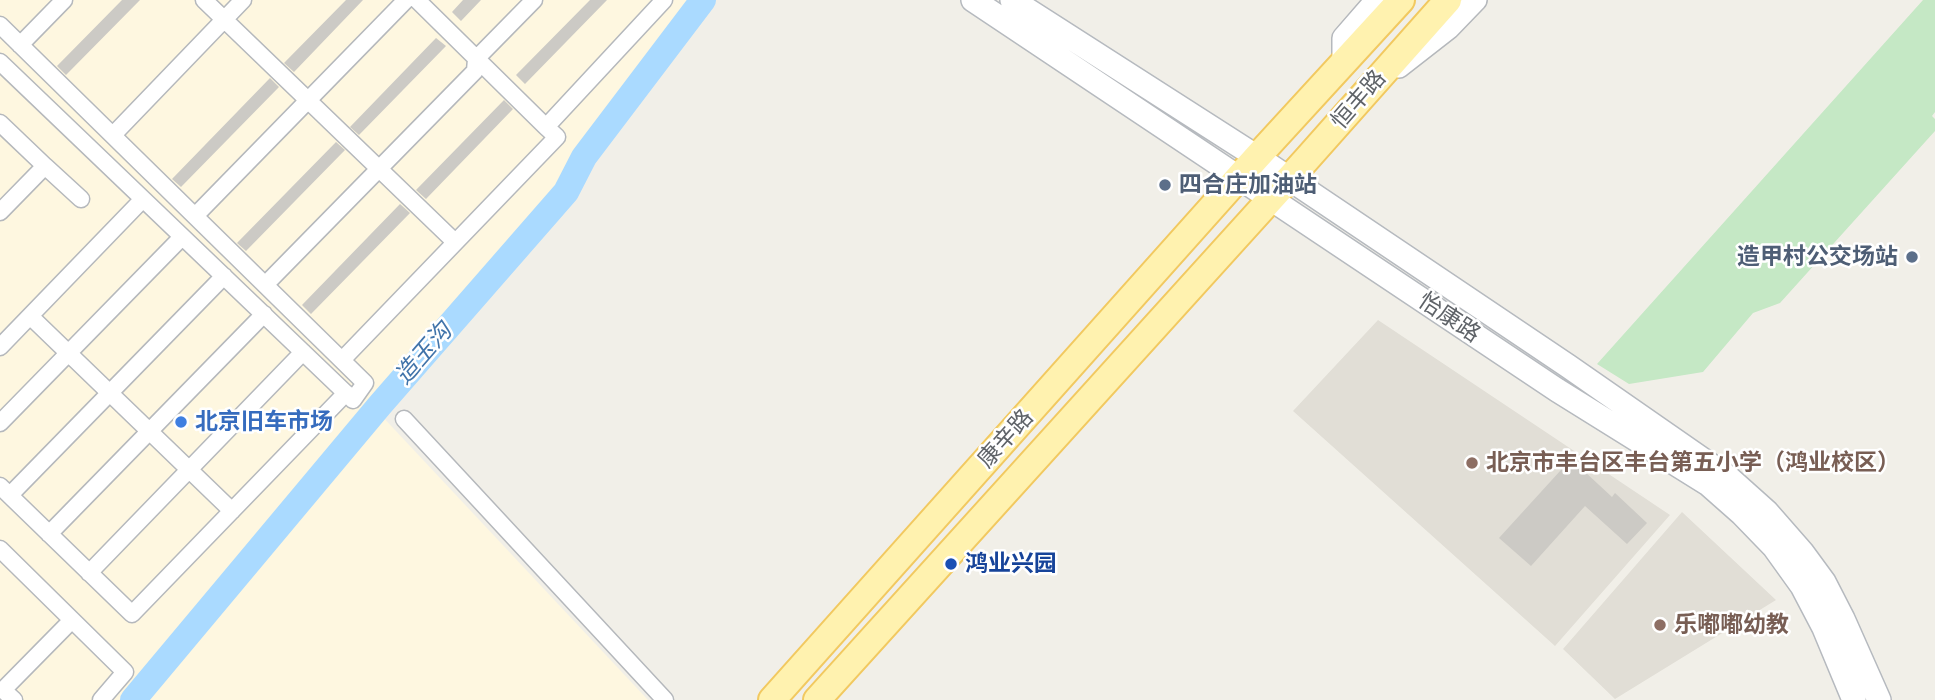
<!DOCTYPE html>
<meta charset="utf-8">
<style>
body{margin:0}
canvas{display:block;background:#f1efe8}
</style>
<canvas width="1935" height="700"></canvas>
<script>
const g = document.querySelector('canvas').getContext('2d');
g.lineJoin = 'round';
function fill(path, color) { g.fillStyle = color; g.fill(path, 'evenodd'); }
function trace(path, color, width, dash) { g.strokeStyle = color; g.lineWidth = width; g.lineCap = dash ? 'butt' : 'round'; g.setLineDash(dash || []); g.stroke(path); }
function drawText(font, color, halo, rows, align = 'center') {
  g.font = font + ' "IBM Plex Sans","Noto Sans SC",sans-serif'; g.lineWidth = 5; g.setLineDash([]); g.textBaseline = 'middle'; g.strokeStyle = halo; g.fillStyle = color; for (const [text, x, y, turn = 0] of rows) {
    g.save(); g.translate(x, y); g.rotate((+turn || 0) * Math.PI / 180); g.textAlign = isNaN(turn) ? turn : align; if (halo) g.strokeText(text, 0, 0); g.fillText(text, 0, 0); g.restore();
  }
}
fill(new Path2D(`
 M0,0H693L575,151L563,185L128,700H0Z
 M380,414L648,700H140Z`), '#fef7e0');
fill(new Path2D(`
 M1378,320L1670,515L1555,646L1293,411Z
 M1682,512L1776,600L1615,699L1563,649Z`), '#e1ded6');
fill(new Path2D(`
 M1923,0H1935V112L1932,116L1935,119V131L1780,303L1753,313L1703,372L1629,384L1597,364Z`), '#c5e8c5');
trace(new Path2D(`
 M133,700L380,405L566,192L584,157L703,0`), '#aadaff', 26);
fill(new Path2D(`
 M122,0H140L66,75L57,66Z
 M346,0H363L294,72L284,63Z
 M463,0H481L461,21L452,12Z
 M590,0H607L525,84L516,75Z
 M436,38L446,46L359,135L350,127Z
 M270,78L279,87L181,187L172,179Z
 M504,100L513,109L426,199L416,190Z
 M336,142L345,150L246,251L237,243Z
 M400,204L410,213L311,314L302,305Z
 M1571,459L1612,497L1615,493L1647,523L1627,544L1585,506L1531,566L1499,538Z`), '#cccac5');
const minor = new Path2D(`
 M204,0L455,242
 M417,0L546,127L664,0
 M0,25L365,383L353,400L0,62
 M20,45L64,0
 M0,123L45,166L0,212
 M113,135L243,0
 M45,166L81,199
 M195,216L406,0
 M265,285L475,71L476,59L534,0
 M30,316L232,511
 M0,347L143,199
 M342,360L557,137L546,127
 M404,419L665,700
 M0,423L182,237
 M0,486L132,614L346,393
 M10,495L224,276
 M49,534L264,314
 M0,549L125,672L101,700
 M89,573L303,352
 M14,700L3,690L72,620`);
const tertiary = new Path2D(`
 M1343,63V38L1376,0
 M1399,67L1449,28L1476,0`);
const secondary = new Path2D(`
 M973,0L1557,390L1708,484L1742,514L1774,547L1802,586L1824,628L1854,700
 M1012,0L1257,157L1568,366L1729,478L1767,512L1802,552L1824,582L1843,619L1879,700`);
const primary = new Path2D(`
 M772,700L1257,157L1401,0
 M817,700L1306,160L1448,0`);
trace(minor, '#b5b8bc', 19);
trace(tertiary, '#b5b8bc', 24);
trace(secondary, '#b6babf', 26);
trace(primary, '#f2c960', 30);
trace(minor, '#fff', 16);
trace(tertiary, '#fff', 21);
trace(secondary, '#fff', 23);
trace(primary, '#fff2af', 26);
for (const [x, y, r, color] of [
 [1165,185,7,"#5c6f8a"],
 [1912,257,7,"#5c6f8a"],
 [181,422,7,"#3f7fe0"],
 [1472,463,7,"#8d6e63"],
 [951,564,7,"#1a4fb4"],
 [1660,625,7,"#8d6e63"]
]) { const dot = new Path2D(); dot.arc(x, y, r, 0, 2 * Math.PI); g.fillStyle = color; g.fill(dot); trace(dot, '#fff', 2.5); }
drawText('23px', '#5f6368', '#fff', [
 ["恒丰路",1359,100,-49],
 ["怡康路",1449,318,34],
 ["康辛路",1006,439,-48]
]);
drawText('bold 23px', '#4e5e75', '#fff', [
 ["四合庄加油站",1179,185],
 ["造甲村公交场站",1898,257,"right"]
], 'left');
drawText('bold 23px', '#366cbe', '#fff', [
 ["北京旧车市场",195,422]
], 'left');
drawText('bold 23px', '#785e54', '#fff', [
 ["北京市丰台区丰台第五小学（鸿业校区）",1486,463],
 ["乐嘟嘟幼教",1674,625]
], 'left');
drawText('bold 23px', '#164399', '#fff', [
 ["鸿业兴园",965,564]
], 'left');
drawText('italic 24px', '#4174aa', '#fff', [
 ["造玉沟",424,354,-49]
]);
</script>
